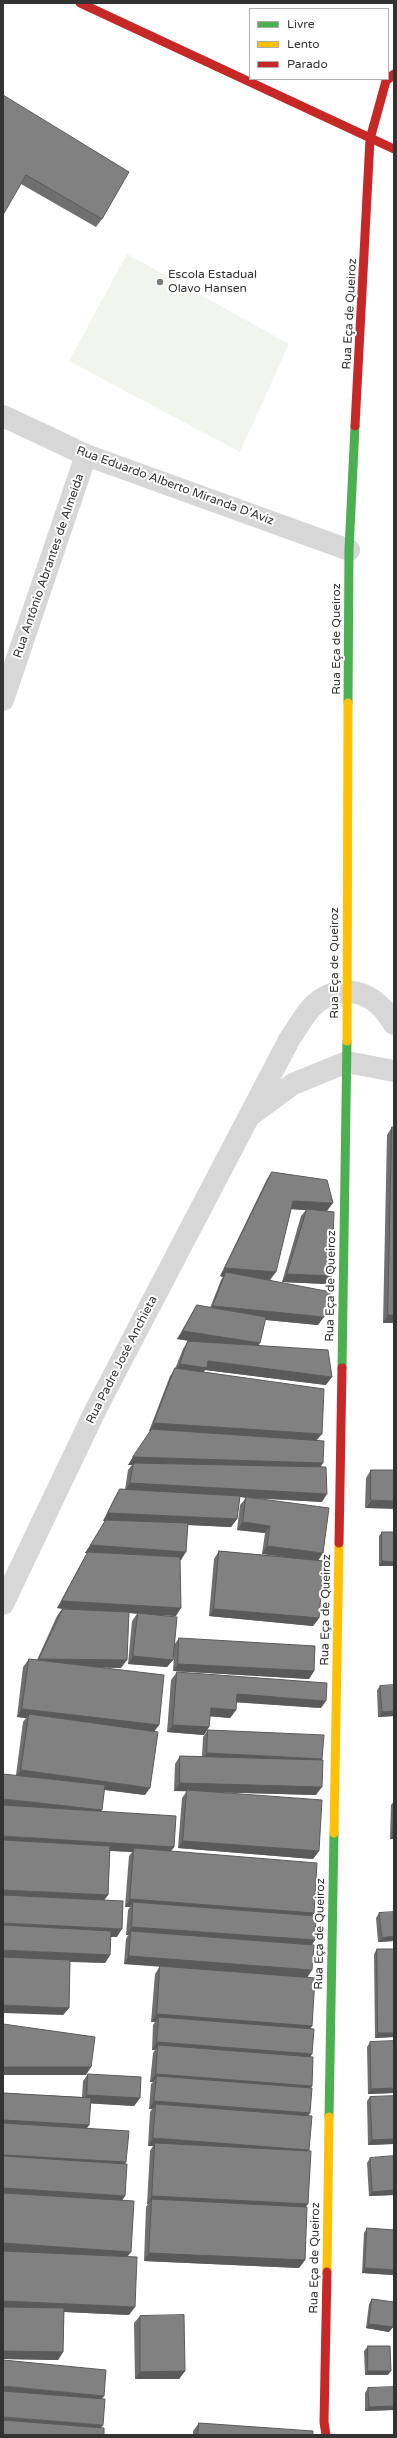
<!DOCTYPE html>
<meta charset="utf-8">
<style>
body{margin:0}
#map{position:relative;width:397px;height:2438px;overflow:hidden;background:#fff;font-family:"Varela Round",sans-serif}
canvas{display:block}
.frame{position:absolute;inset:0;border:4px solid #333;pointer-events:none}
.legend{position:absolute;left:249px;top:8px;width:140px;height:72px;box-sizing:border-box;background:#fff;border:1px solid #adadad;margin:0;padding:5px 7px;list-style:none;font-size:12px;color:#333}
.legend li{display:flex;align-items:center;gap:8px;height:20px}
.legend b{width:20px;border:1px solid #adadad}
</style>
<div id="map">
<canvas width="397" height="2438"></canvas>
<div class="frame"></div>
<ul class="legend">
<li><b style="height:5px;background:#4caf50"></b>Livre</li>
<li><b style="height:5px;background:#ffc107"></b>Lento</li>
<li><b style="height:5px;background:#c62828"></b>Parado</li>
</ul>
</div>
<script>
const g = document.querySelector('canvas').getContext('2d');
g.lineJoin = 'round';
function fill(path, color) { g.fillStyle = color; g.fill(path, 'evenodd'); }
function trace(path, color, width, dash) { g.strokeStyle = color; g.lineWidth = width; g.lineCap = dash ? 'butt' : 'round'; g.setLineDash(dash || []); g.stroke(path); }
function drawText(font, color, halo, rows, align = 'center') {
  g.font = font + ' "Varela Round",sans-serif'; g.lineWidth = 4; g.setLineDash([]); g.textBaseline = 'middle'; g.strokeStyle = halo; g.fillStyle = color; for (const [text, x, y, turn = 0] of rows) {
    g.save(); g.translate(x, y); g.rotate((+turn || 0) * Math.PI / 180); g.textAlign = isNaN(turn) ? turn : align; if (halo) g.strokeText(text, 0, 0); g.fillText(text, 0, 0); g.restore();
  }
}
fill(new Path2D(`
 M127,254L289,344L240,452L69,361Z`), '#f1f5ed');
trace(new Path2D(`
 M3,416L86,455L349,550
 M3,700L86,455
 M251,1115L293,1084L347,1062L394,1071
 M3,1604L97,1407L289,1040C296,1030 303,1017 311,1008C331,987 358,986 379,1005C385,1010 390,1018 394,1024`), '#d7d7d7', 22);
trace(new Path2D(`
 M348,703L349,550L355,426
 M342,1368L347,1041
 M329,2117L334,1833`), '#4caf50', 9);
trace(new Path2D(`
 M347,1041L348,703
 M334,1833L339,1543
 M327,2272L329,2117`), '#ffc107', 9);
trace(new Path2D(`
 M80,3L394,149
 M355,426L370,139L386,81L394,74
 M339,1543L342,1368
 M326,2435L324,2422L327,2272`), '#c62828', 9);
fill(new Path2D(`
 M3,95L102,219L96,227L21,184Z
 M392,1127L394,1323H383L387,1135Z
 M272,1172L327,1211L320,1210L326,1284L282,1282L301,1216L306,1210L291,1209L270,1280L318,1325L265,1320L259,1345L326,1385L205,1370L203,1372L317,1441L321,1467L322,1502L247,1498L318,1560L319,1618L313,1626L209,1616L214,1559L219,1551L290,1557L262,1554L265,1533L237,1530L240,1505L246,1498L240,1497L237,1519L231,1527L188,1525L181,1560H180L176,1616L163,1615L174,1645L179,1638L314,1671L309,1679L173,1671L174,1654L173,1660L167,1667L128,1664L132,1621L137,1614L129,1613L121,1668L99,1667L159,1725L154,1731L145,1795L104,1790L102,1810L101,1812L174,1847L171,1851L314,1913L311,1916L315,1940L312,1945L307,1977L312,2026L310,2029L312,2086L310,2088V2113L308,2115L309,2150H308L306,2206L305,2260L299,2268L144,2261L146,2207L148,2204H147L150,2151L153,2146H148L150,2112L152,2109H149L151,2084L153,2082H150L153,2053L155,2050H152L153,2025L155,2022H151L155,1974L160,1966L124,1964L126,1939L128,1935H126L128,1910L130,1907H125L129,1856L132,1852L110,1851L108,1895L104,1900L117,1937H111L110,1955L105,1963L70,1962L69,2008L63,2015L16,1775L23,1722L26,1718L17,1717L23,1667L29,1659L37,1660L57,1616L62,1609L57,1608L83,1560L88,1553H85L105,1521H103L115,1497L120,1489L125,1490L128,1470L132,1465H128L150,1431H149L170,1376L175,1369L183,1349L188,1341H189L177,1339L192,1313L197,1305L210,1308L221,1280L223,1277L220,1276L267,1179Z
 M371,1470H394L365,1508L366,1478Z
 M382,1532H394V1566H379V1536Z
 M177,1672L321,1708L236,1702V1710L230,1718L210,1716L209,1727L204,1735L167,1732L171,1680Z
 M380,1686L394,1716L378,1717L377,1690Z
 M208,1730L322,1759L321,1760L316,1795L205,1792L319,1851L313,1859L178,1848L182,1798L187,1791H174L175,1764L180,1756H202L203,1737Z
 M394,1801V1839H390L391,1805Z
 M379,1913L394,1941L378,1942L376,1918Z
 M377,1949H394V2037L375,2038L374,1954Z
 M394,2041V2093L368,2094L367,2047L370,2042Z
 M88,2074L140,2098L134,2106L91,2103L89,2125L87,2128L125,2164L122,2201L127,2256L129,2315L64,2312L63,2352L58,2360L3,2359V2093L82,2097L83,2081Z
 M394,2096V2144L368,2145L367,2101L370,2097Z
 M394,2156V2195L369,2196L367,2163L370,2158Z
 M367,2228L394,2230V2273L393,2275L362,2273L364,2233Z
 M372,2299L393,2327L389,2332L366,2328L369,2304Z
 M140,2316L185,2371L179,2379H135L134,2323Z
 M368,2346L388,2375H365L364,2351Z
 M368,2388L393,2410L365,2411V2393Z
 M199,2423L313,2435H193V2431Z`), '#6f6f6f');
fill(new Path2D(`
 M293,1201L333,1203L327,1211L306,1210L307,1209L306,1210L288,1209Z
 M225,1268L276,1272L270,1280L226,1272L223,1277L220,1276Z
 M287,1274L332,1276L326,1284L282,1282Z
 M213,1306L324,1317L318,1325L207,1314Z
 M388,1315H394V1323H383Z
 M183,1331L260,1343L255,1350L177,1339Z
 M208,1361L332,1377L326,1385L205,1370L201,1376L174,1372L180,1364Z
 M154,1423L322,1434L316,1441L149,1431Z
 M133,1457L323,1463L318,1471L134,1463L132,1465H128Z
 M130,1483L327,1494L322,1502L125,1490Z
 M371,1500L394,1501V1509L365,1508Z
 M108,1513L237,1519L231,1527L103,1521Z
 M243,1522L270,1526L265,1533L237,1530Z
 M91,1545L186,1552L181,1560L85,1553Z
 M267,1546L323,1553L318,1561L262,1554Z
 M382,1561L394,1562V1566H379Z
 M62,1601L181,1608L176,1616L57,1608Z
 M214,1609L319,1618L313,1626L209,1616Z
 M133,1656L173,1660L167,1667L128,1664Z
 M39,1659L127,1660L121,1668L34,1666Z
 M178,1664L314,1671L309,1679L173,1671Z
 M237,1694L326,1701L321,1708L231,1702Z
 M211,1708L236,1710L230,1718L206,1716Z
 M22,1709L159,1725L153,1733L29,1714L26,1718L17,1717Z
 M394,1711V1716L378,1717L382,1712Z
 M173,1725L209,1727L204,1735L167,1732Z
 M207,1753L322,1759L317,1767L202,1761Z
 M21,1770L150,1788L145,1795L15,1778Z
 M180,1783L322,1787L316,1795L174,1791Z
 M3,1799L102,1810L97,1818L3,1808Z
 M393,1834H394V1839H390Z
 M3,1836L174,1847L168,1855L134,1848L132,1852L3,1844Z
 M183,1841L319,1851L313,1859L178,1848Z
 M3,1890L108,1895L102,1903L3,1898Z
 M130,1899L314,1913L308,1921L133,1902L130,1907H125Z
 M3,1923L122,1929L117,1937L3,1931Z
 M132,1927L315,1940L309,1948L131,1931L128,1935H126Z
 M394,1936V1941L378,1942L382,1938Z
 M3,1950L110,1955L105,1963L3,1958Z
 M129,1956L312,1970L307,1978L124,1964Z
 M3,2005L69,2008L63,2015L3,2013Z
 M157,2014L312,2026L307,2033L159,2017L155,2022H151Z
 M378,2033H394V2037L375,2038Z
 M157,2042L312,2054L307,2062L158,2045L155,2050H152Z
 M3,2067H91L86,2075H3Z
 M156,2074L312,2086L306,2094L157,2076L153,2082H150Z
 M394,2088V2093L368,2094L371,2089Z
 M87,2095L140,2098L134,2106L82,2103Z
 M154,2101L310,2113L305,2121L156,2104L152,2109H149Z
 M3,2120L89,2125L83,2133L3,2128Z
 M153,2138L309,2150L303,2157L155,2143L153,2146H148Z
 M394,2139V2144L368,2145L372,2140Z
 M3,2155L126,2162L121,2170L3,2163Z
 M3,2188L125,2196L120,2204L3,2196Z
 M394,2190V2195L369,2196L372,2192Z
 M152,2196L308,2204L302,2211L152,2199L148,2204H147Z
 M3,2243L131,2252L125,2260L3,2251Z
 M149,2253L305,2260L299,2268L144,2261Z
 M365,2268L394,2270V2273L393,2275L362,2273Z
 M3,2301L135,2307L129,2315L3,2309Z
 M369,2324L393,2327L389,2332L366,2328Z
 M3,2351L63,2352L58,2360L3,2359Z
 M185,2371L179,2379H135L140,2372Z
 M368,2371H391L388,2375H365Z
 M3,2386L104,2396L98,2404L3,2394Z
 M394,2406L393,2410L365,2411L369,2407Z
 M3,2417L103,2425L98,2432L3,2425Z`), '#5a5a5a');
const building = new Path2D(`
 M3,95L129,172L102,219L26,175L3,215Z
 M392,1127H394V1315H388Z
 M272,1172L327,1180L333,1203L293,1201L276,1272L225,1268Z
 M307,1209L334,1212L332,1276L287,1274Z
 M226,1272L331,1292L324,1317L213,1306Z
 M197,1305L266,1317L260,1343L183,1331Z
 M188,1341L328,1350L332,1377L208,1361L207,1368L180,1364Z
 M175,1368L324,1389L322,1434L154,1423Z
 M152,1429L324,1441L323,1463L133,1457Z
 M134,1463L326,1467L327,1494L130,1483Z
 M371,1470H394V1501L371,1500Z
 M120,1489L240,1496L237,1519L108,1513Z
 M246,1497L329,1508L323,1553L267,1546L270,1526L243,1522Z
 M106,1520L188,1523L186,1552L91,1545Z
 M382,1532H394V1562L382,1561Z
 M219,1551L324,1561L319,1618L214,1609Z
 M88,1552L180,1557L181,1608L62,1601Z
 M63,1609L129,1612L127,1660L39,1659Z
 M138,1613L177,1617L173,1660L133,1656Z
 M179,1638L315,1646L314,1671L178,1664Z
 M29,1659L164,1675L159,1725L22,1709Z
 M177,1672L327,1683L326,1701L237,1694L236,1710L211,1708L209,1727L173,1725Z
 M394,1685V1711L382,1712L380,1686Z
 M29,1714L158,1732L150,1788L21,1770Z
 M208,1730L324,1735L322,1759L207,1753Z
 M180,1756L323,1760L322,1787L180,1783Z
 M3,1774L105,1785L102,1810L3,1799Z
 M187,1790L322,1800L319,1851L183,1841Z
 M3,1805L176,1816L174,1847L3,1836Z
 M394,1814V1834H393Z
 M3,1840L110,1846L108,1895L3,1890Z
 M134,1848L317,1863L314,1913L130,1899Z
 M3,1895L123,1901L122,1929L3,1923Z
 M133,1902L316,1916L315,1940L132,1927Z
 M394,1912V1936L382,1938L379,1913Z
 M3,1925L111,1931L110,1955L3,1950Z
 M131,1931L314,1945L312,1970L129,1956Z
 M377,1949H394V2033H378Z
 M3,1957L70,1960L69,2008L3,2005Z
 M160,1966L315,1978L312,2026L157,2014Z
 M159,2017L314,2029L312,2054L157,2042Z
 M3,2024L95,2037L91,2067H3Z
 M394,2041V2088L371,2089L370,2042Z
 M158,2045L313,2057L312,2086L156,2074Z
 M88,2074L141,2077L140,2098L87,2095Z
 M157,2076L312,2088L310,2113L154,2101Z
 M3,2093L91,2098L89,2125L3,2120Z
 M394,2096V2139L372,2140L370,2097Z
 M156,2104L312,2116L309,2150L153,2138Z
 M3,2123L129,2131L126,2162L3,2155Z
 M155,2143L311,2151L308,2204L152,2196Z
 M3,2156L127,2164L125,2196L3,2188Z
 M394,2156V2190L372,2192L370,2158Z
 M3,2193L134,2201L131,2252L3,2243Z
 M152,2199L307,2207L305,2260L149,2253Z
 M367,2228L394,2230V2270L365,2268Z
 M3,2251L137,2257L135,2307L3,2301Z
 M372,2299L394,2302V2318L393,2327L369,2324Z
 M3,2307L64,2308L63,2352L3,2351Z
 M184,2315L185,2371L140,2372V2316Z
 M368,2346H390L391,2371H368Z
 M3,2360L106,2370L104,2396L3,2386Z
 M394,2387V2406L369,2407L368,2388Z
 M3,2391L105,2399L103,2425L3,2417Z
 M3,2420L104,2428V2435H3Z
 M199,2423L313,2431V2435H198Z`);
fill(building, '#818181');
trace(building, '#5a5a5a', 1);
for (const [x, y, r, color] of [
 [160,282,4,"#7a7a7a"]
]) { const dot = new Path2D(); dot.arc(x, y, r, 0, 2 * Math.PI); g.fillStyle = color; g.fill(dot); trace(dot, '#fff', 1.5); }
drawText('12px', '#333', '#fff', [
 ["Escola Estadual",168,275],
 ["Olavo Hansen",168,289]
], 'left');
drawText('12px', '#333', '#fff', [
 ["Rua Eça de Queiroz",350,314,-87],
 ["Rua Eduardo Alberto Miranda D'Aviz",175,486,20],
 ["Rua Antônio Abrantes de Almeida",49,566,-71],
 ["Rua Eça de Queiroz",337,639,-90],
 ["Rua Eça de Queiroz",335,963,-90],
 ["Rua Eça de Queiroz",331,1286,-89],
 ["Rua Padre José Anchieta",122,1360,-63],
 ["Rua Eça de Queiroz",326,1610,-89],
 ["Rua Eça de Queiroz",320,1934,-89],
 ["Rua Eça de Queiroz",315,2258,-89]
]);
</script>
